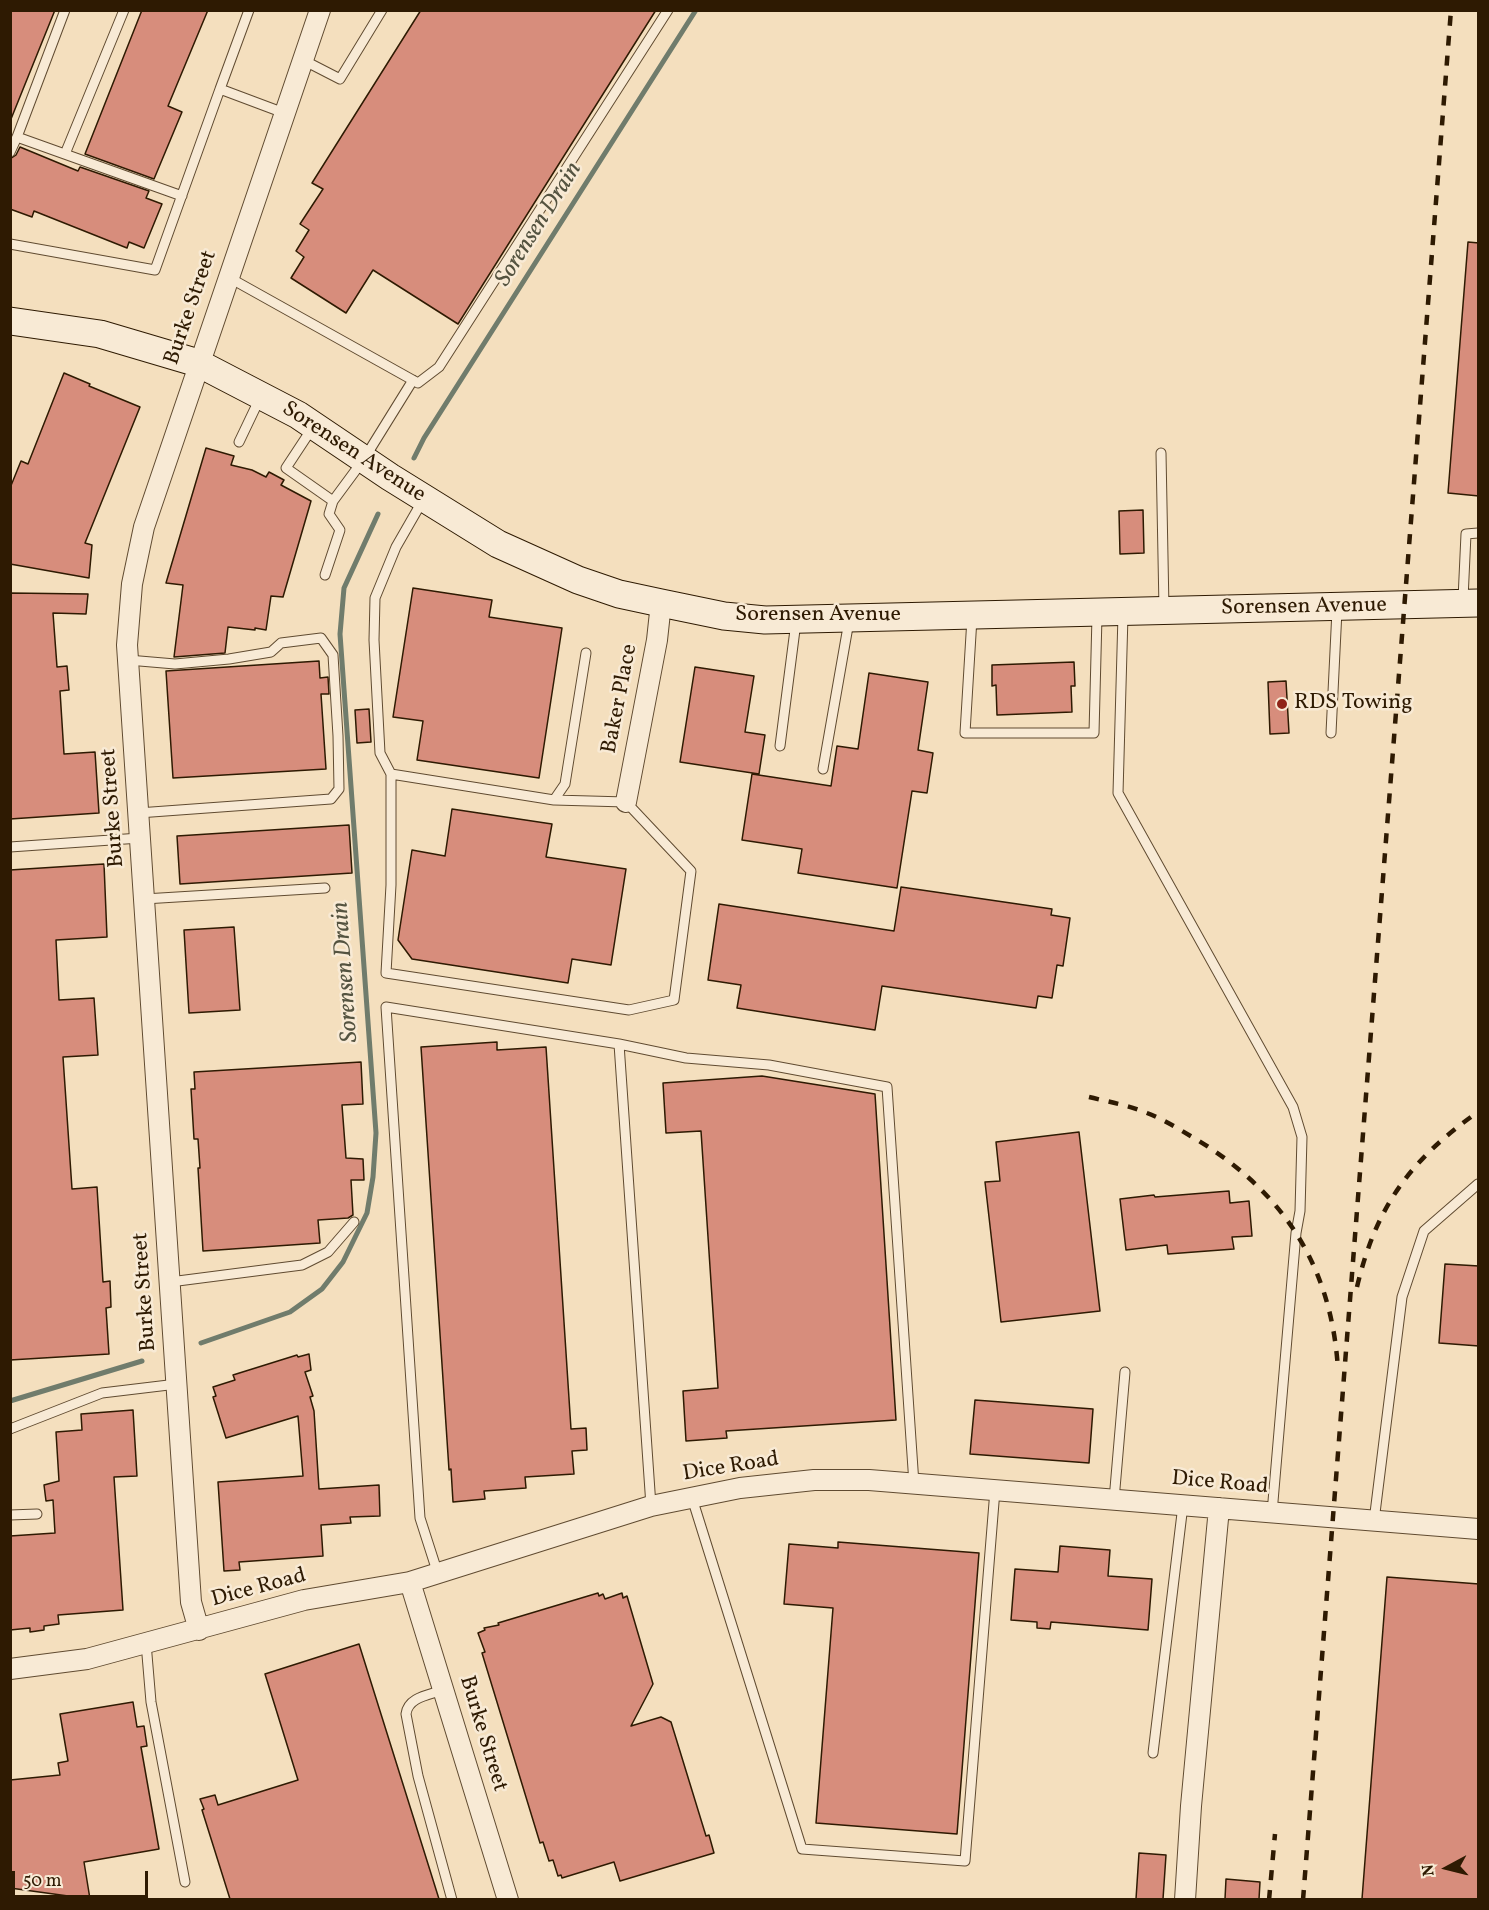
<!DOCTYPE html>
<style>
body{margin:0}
#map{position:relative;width:1489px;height:1910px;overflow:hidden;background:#f4dfbe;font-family:Vollkorn,serif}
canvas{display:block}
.frame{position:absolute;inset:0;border:12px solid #2e1a02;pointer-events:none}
.north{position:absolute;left:1417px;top:1838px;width:60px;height:60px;-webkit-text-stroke:4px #f8ead5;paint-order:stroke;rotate:263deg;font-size:16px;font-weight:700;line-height:24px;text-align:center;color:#2e1a02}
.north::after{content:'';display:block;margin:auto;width:21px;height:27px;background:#2e1a02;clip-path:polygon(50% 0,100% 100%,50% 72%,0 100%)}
.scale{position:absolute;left:12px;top:1871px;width:136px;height:27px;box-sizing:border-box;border:3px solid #2e1a02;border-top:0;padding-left:8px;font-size:18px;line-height:21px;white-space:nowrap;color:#2e1a02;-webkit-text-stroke:4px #f8ead5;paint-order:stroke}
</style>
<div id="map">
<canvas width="1489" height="1910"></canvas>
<div class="frame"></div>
<div class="north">N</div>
<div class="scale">50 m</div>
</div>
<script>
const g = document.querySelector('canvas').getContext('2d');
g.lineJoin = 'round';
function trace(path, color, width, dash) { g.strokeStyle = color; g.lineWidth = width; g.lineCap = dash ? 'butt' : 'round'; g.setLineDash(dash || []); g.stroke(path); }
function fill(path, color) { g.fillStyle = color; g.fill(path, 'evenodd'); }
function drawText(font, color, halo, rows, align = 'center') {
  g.font = font + ' Vollkorn,serif'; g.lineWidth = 5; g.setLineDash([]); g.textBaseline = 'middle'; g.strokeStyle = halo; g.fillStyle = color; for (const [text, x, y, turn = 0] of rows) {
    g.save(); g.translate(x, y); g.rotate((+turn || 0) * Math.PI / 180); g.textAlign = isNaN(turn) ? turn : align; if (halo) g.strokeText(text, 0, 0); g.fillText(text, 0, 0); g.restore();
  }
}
trace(new Path2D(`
 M414,458L424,438L696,10
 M201,1343L290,1312L322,1289L343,1262L367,1213L373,1177L376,1133L340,634L344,588L378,514
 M10,1401L142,1361`), '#707c6c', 5);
const building = new Path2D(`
 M10,10H55L11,119H10Z
 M142,10H208L168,106L182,112L154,179L85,154Z
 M421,10H656L458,324L373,270L346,313L291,278L304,257L296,251L309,230L300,224L323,189L312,183Z
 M20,147L78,171L80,167L149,191L146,198L162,204L144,248L129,242L127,248L34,211L32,217L10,209V159L16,155Z
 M1468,242L1479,243V496L1448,493Z
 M64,373L90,384L89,386L140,407L85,543L92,545L89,578L10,564V488L21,461L28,464Z
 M206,448L234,456L231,465L252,470L266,477L269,472L284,480L281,485L311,501L283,597L271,596L266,630L255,628V630L228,627L225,653L174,657L183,585L166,583Z
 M1143,510L1144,553L1120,554L1119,511Z
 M413,588L492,600L489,617L562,628L539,778L417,760L423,721L393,717Z
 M10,593L88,594L86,614L53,613L57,667L67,666L69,690L60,691L64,754L95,752L99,813L10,819Z
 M319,661L320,678L328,677L329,694H321L326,769L173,778L166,671Z
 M1074,662L1075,686H1071L1072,712L997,715L996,685L992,686V665Z
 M695,667L754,676L745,732L765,735L759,774L680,762Z
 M869,673L928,682L918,750L933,753L927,793L912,791L897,888L798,873L802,849L742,840L752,774L831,786L837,746L858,749Z
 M1286,681L1289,733L1270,734L1268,682Z
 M369,709L371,742L357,743L355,710Z
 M452,809L552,824L546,857L626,869L611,965L572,959L568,983L412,959L398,940L412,850L445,856Z
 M349,825L352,873L180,884L177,836Z
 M104,864L107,937L56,940L59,1000L94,998L98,1055L63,1057L72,1189L97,1187L103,1282L110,1281L111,1307L106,1308L109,1354L10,1360V870Z
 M901,887L1052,909L1051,915L1070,918L1063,966L1057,965L1052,998L1038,996L1036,1008L882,986L875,1030L737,1008L741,985L708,980L719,904L894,931Z
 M234,927L240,1010L189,1013L184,930Z
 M497,1042V1050L546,1047L571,1429L586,1428L587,1450L572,1451L574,1474L525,1477L526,1488L484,1491L485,1499L453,1502L451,1469L449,1470L421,1047Z
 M361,1062L363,1104L342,1105L346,1158L363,1159L364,1180H351L353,1215L348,1218L318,1220L320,1243L203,1251L198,1168H200L198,1139H194L191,1089H195L194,1072Z
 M762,1076L875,1094L896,1420L726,1431L727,1438L686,1441L683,1391L718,1388L701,1131L666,1133L663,1083Z
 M1079,1132L1100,1311L1001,1322L985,1182L1000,1181L996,1142Z
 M1229,1191L1230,1203L1249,1201L1252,1236L1232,1237L1234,1249L1168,1254L1167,1245L1126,1250L1120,1199L1154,1195L1155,1197Z
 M1445,1264L1479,1266V1346L1439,1343Z
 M309,1354L311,1370L305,1372L313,1396L310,1397L314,1411L319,1489L379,1485L380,1516L350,1517L351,1523L321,1525L323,1556L239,1562L240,1570L224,1571L218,1482L303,1476L298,1416L226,1438L213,1397L216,1396L213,1387L235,1380L233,1375L297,1355L298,1357Z
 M975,1400L1093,1409L1089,1463L970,1454Z
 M133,1410L137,1476L114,1477L123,1610L58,1615L59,1624L44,1626V1630L30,1632V1628L10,1630V1536L55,1533L53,1500L46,1501L44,1485L59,1481L56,1432L82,1430L81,1414Z
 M838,1542L979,1553L957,1834L816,1823L833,1608L784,1604L789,1544L838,1548Z
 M1060,1546L1110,1550L1108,1576L1152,1579L1148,1630L1051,1622L1050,1629L1037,1628V1622L1011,1620L1015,1569L1058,1572Z
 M1387,1577L1479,1584V1899H1362Z
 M598,1593L599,1596L603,1594L605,1599L622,1593L623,1598L627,1596L653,1684L631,1726L661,1717L671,1722L706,1836L709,1835L714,1853L620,1881L614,1862L562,1878L561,1875L558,1876L553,1860L549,1861L543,1842L540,1843L482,1653L485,1652L478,1633L485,1630L484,1628L499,1625L498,1623Z
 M359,1644L439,1899H230L202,1810L204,1809L200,1799L215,1795L218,1805L298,1780L265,1674Z
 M133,1702L137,1727L144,1726L147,1746L141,1747L159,1849L84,1862L90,1899L10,1888V1780L60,1775L58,1763L68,1761L60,1714Z
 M1139,1853L1166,1855L1163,1899H1136Z
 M1226,1879L1260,1882L1259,1899H1225Z`);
fill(building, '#d78d7c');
trace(building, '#2e1a02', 1.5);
const lane = new Path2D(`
 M65,10L17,137L182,196
 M249,10L220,89L284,113
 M303,60L340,79L382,10
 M10,152L17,137
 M65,154L124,10
 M10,244L155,270L220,89
 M228,277L418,383L439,367L668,10
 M313,427L286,468L333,501
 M239,442L260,398
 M1161,453L1164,609
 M325,575L340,530L329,514L333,501L364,459L413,380
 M1463,599L1466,534L1478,533
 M1123,615L1118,793L1293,1107L1302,1137L1300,1211L1296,1233L1272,1513
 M972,618L965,733H1094L1097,616
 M128,660L175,664L229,659L271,652L281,643L321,638L333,655L338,736L339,789L331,799L138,813
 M1331,733L1337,610
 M780,746L796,622
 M823,769L849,621
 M391,774V885L386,973L629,1010L674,1000L691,871L626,802L554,800L391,774L380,753L374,640L375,598L396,547L423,500
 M554,800L565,784L586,653
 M10,847L140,838
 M144,899L325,888
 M619,1044L651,1506
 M170,1282L302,1265L328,1252L354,1222
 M10,1429L102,1393L177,1384
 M692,1498L802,1849L965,1861L995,1490
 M1114,1500L1125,1372
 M10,1515L37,1514
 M1374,1521L1402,1297L1424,1231L1478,1184
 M438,1574L420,1518L386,1007L619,1044L686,1058L769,1065L887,1087L914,1484
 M146,1643L151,1702L185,1882
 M443,1690C429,1695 408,1697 406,1714L418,1776L452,1900
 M1153,1753L1183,1505`);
const street = new Path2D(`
 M626,802L657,640L661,603
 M410,1582L508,1900
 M199,1630L191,1602L127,645L132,584L144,527L320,10
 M10,1669L87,1659L304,1600L410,1582L651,1506L740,1488L814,1480H869L1478,1529
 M1185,1900L1191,1806L1219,1508`);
const secondary = new Path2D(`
 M10,321L100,334L198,363L298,415L390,477L498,544L578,580L619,594L661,603L724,616L765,620L1478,603`);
trace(lane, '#604b31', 11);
trace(street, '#604b31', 22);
trace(secondary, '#2e1a02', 29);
trace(lane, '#f8ead5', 9);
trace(street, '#f8ead5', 20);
trace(secondary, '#f8ead5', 27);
trace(new Path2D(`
 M1089,1097C1109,1102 1128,1105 1147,1113C1165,1120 1182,1131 1199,1141C1285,1194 1332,1268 1338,1370
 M1357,1287C1376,1206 1411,1159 1478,1112
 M1269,1900L1275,1834
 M1303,1900L1451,10`), '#2e1a02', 4.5, [10, 10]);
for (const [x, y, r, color] of [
 [1282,704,6,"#8f2418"]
]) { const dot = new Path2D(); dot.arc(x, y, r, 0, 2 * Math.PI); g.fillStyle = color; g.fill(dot); trace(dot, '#f8ead5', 2); }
drawText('22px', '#2e1a02', '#f8ead5', [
 ["Burke Street",192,308,-71],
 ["Sorensen Avenue",353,453,33],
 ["Sorensen Avenue",1304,608,-1],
 ["Sorensen Avenue",818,616],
 ["Baker Place",621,699,-79],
 ["Burke Street",114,808,-94],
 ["Burke Street",146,1292,-94],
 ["Dice Road",731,1468,-9],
 ["Dice Road",1220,1484,5],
 ["Dice Road",259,1589,-15],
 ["Burke Street",482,1734,73]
]);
drawText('22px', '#2e1a02', '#f8ead5', [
 ["RDS Towing",1294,704]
], 'left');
drawText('italic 24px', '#545340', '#f8ead5', [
 ["Sorensen Drain",540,225,-58],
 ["Sorensen Drain",347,972,-94]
]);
</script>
